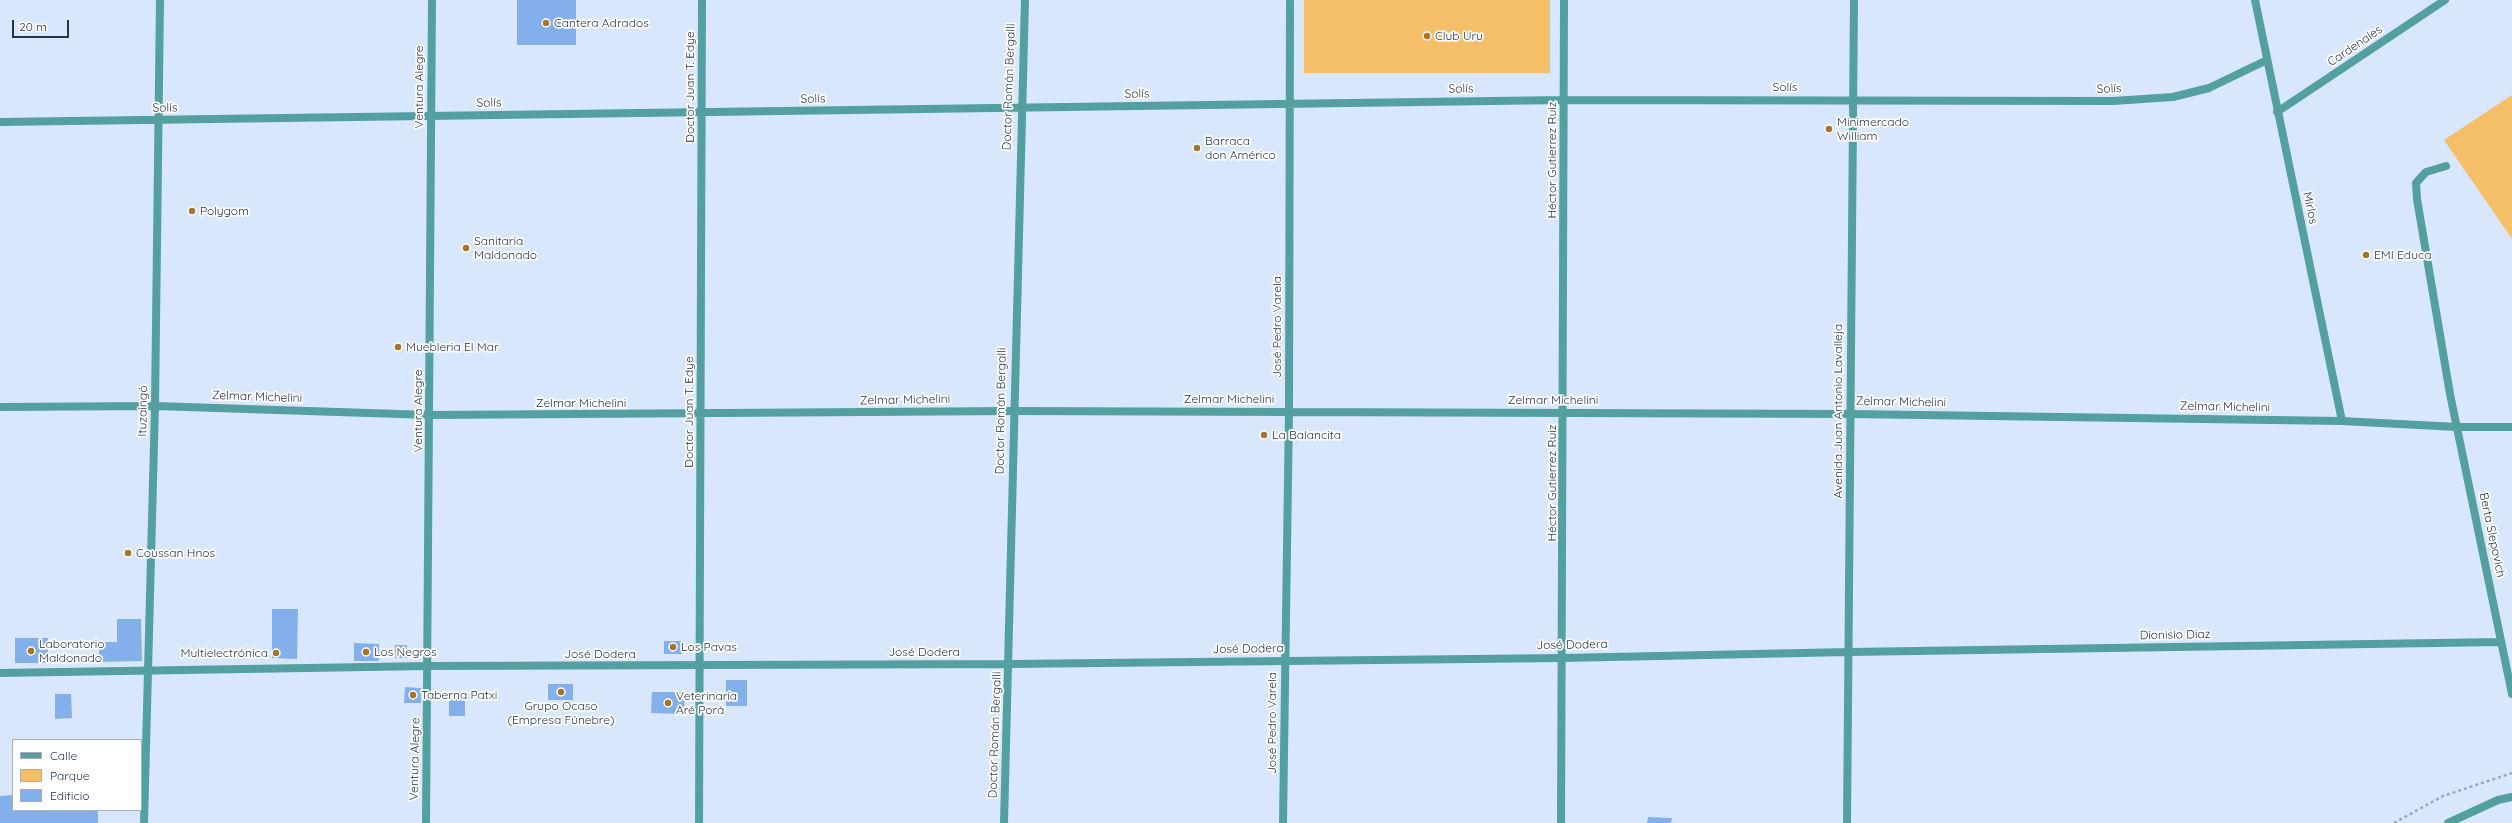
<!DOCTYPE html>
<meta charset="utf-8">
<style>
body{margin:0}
#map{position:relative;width:2512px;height:823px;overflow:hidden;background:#d9e7fc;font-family:Quicksand,sans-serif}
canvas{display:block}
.legend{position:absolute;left:12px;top:739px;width:130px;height:72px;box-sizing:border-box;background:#fff;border:1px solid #a8aeb6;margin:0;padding:5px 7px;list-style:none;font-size:12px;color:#263448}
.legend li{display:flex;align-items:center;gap:8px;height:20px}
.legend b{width:20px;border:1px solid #a8aeb6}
.scale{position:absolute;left:12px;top:20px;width:57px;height:18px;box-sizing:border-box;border:2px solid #263448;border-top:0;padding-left:5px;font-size:12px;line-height:14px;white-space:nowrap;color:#263448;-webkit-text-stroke:3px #fff;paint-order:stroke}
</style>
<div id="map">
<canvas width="2512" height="823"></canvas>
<ul class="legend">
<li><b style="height:5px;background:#549fa0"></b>Calle</li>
<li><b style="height:11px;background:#f5be69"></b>Parque</li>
<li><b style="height:11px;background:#83afeb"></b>Edificio</li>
</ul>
<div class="scale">20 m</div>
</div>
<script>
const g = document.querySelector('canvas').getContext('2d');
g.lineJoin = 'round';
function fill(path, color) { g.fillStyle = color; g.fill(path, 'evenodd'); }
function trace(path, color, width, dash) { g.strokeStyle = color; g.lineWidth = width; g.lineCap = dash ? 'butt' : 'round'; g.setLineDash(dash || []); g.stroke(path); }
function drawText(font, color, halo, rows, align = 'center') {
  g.font = font + ' Quicksand,sans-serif'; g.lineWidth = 3.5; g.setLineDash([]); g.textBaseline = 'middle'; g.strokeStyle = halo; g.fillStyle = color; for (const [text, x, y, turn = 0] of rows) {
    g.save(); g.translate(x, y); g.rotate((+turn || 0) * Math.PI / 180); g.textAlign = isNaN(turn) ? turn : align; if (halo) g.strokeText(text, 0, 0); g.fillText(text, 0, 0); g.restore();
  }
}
fill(new Path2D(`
 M1304,0H1550V73H1304Z
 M2512,95V239L2444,140Z`), '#f5be69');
fill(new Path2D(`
 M517,0H576V45H517Z
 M272,609H298L297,659L272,658Z
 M117,619H141L142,661L99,662V642H117Z
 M15,638H48V663H15Z
 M664,641H681L682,654H664Z
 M354,643L379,644V661H354Z
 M395,645H407V658H395Z
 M726,680H747V706H726Z
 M548,684H573V700H548Z
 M405,687L421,688V703H404Z
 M449,692H465V716H449Z
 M652,692H685L684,714L651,713Z
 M55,694H71L72,718L55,719Z
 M13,795V810H98V823H0V796Z
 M1648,817L1672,818L1671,823H1647Z`), '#83afeb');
trace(new Path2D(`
 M2394,823L2443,796L2512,773`), '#99a7bc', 2.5, [3, 3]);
trace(new Path2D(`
 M2255,0L2342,421
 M2277,112L2445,0
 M0,122L1563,100L2113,101L2173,97L2209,88L2267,60
 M2446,166L2426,172L2416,183L2417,199L2450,394L2512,694
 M0,407L155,406L430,415L1013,411L1850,414L2342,421L2457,427H2512
 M1849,652L2501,642
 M144,823L155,406L160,0
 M426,823L432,0
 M699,823L702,0
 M1283,823L1289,411L1290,0
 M1561,823L1564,0`), '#549fa0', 8);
trace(new Path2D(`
 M0,673L429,666L1010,664L1563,658L1849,652
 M1004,823L1025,0
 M1847,823L1854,0
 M2448,823L2498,800L2512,797`), '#549fa0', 8);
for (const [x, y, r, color] of [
 [546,23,4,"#a47629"],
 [1427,36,4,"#a47629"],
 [1829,129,4,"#a47629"],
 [1197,148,4,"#a47629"],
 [192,211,4,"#a47629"],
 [466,248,4,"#a47629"],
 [2366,255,4,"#a47629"],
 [398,347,4,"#a47629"],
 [1264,435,4,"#a47629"],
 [128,553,4,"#a47629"],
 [673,647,4,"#a47629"],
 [31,651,4,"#a47629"],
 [366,652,4,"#a47629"],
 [276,653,4,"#a47629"],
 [561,692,4,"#a47629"],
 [413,695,4,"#a47629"],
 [668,703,4,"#a47629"]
]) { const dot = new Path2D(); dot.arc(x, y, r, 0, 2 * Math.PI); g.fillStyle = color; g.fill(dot); trace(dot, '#fff', 1.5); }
drawText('12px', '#263448', '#fff', [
 ["Cantera Adrados",554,23],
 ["Club Uru",1435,36],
 ["Minimercado",1837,122],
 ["William",1837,136],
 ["Barraca",1205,141],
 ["don Américo",1205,155],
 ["Polygom",200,211],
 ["Sanitaria",474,241],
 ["Maldonado",474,255],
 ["EMI Educa",2374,255],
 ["Muebleria El Mar",406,347],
 ["La Balancita",1272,435],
 ["Coussan Hnos",136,553],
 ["Laboratorio",39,644],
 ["Maldonado",39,658],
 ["Los Pavas",681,647],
 ["Los Negros",374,652],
 ["Multielectrónica",268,653,"right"],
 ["Taberna Patxi",421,695],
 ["Veterinaría",676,696],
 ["Aré Porá",676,710],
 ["Grupo Ocaso",561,706,"center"],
 ["(Empresa Fúnebre)",561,720,"center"]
], 'left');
drawText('12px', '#263448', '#fff', [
 ["Cardenales",2355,46,-34],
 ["Ventura Alegre",419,87,-90],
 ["Doctor Juan T. Edye",690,87,-90],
 ["Doctor Román Bergalli",1009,87,-88],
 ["Solís",1785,87],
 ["Solís",1461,89,-1],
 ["Solís",2109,89,-2],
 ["Solís",1137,94,-1],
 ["Solís",813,99,-1],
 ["Solís",489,103,-1],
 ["Solís",165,108,-1],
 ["Héctor Gutierrez Ruiz",1552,160,-90],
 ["Mirlos",2310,208,78],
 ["José Pedro Varela",1277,327,-90],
 ["Zelmar Michelini",257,397,2],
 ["Zelmar Michelini",1229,399],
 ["Zelmar Michelini",905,400,-1],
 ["Zelmar Michelini",1553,400],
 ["Zelmar Michelini",1901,402,1],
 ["Zelmar Michelini",581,403],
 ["Zelmar Michelini",2225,407,1],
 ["Ituzaingó",143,411,-89],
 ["Ventura Alegre",418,411,-90],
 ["Doctor Román Bergalli",1001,411,-89],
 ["Avenida Juan Antonio Lavalleja",1838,411,-90],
 ["Doctor Juan T. Edye",689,412,-90],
 ["Héctor Gutierrez Ruiz",1552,483,-90],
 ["Berta Slepovich",2492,535,78],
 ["Dionisio Diaz",2175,635,-1],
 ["José Dodera",1572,645,-1],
 ["José Dodera",1248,649,-1],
 ["José Dodera",924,652],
 ["José Dodera",600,654],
 ["José Pedro Varela",1272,723,-90],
 ["Doctor Román Bergalli",995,735,-88],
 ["Ventura Alegre",415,759,-89]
]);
</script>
